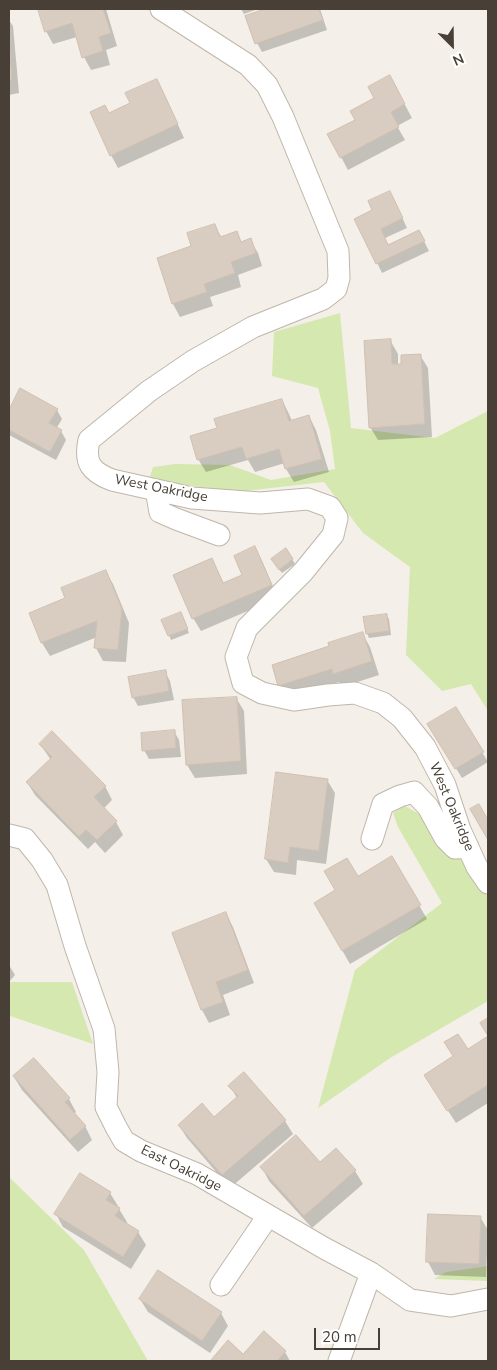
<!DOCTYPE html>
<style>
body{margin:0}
#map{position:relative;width:497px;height:1370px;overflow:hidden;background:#f4efe8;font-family:"Nunito Sans",sans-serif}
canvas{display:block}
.frame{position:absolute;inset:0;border:10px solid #483f36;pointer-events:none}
.north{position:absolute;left:427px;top:20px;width:50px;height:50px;-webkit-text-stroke:4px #fff;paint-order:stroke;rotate:157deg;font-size:14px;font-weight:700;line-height:20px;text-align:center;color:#483f36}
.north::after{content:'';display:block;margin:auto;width:18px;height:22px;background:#483f36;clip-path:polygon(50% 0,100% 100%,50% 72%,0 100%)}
.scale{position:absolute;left:314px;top:1328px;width:66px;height:22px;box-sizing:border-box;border:2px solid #483f36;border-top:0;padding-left:6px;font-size:15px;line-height:18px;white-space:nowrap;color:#483f36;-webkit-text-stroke:4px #fff;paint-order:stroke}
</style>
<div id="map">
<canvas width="497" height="1370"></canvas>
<div class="frame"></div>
<div class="north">N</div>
<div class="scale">20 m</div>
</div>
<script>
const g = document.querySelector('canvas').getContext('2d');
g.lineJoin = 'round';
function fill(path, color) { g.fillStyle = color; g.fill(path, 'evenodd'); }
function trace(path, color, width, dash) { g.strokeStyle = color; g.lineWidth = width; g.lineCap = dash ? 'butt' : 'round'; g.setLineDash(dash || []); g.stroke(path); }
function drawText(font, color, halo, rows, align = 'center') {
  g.font = font + ' "Nunito Sans",sans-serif'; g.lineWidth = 4; g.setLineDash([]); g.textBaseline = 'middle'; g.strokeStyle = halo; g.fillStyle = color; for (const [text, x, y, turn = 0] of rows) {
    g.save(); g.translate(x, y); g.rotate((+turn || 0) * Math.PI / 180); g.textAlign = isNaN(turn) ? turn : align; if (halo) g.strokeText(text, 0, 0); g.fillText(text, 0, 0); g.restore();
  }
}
fill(new Path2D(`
 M340,313L351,428L435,438L488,411V711L471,684L442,691L406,655L410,567L363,533L324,482L236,492L149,480L153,467L175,464L230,465L271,480L335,469L330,431L318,388L272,376L274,332Z
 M405,806L421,815L469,859L488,891V1001L390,1058L318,1108L355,970L442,903L398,827L393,813Z
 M9,982H72L93,1044L10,1016L9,1017Z
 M9,1177L84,1250L148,1361H9Z
 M488,1266V1281L434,1279L446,1272Z`), '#d5e8b0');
fill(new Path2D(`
 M39,9H106L117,46L106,50L110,65L91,70L84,57L77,37L53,44L46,31Z
 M241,9H258L244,14Z
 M269,9H320L327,30L262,52L257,43L247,16Z
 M9,20L13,26L19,93L9,95Z
 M156,81L164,94L184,138L118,168L111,155L109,114L132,104Z
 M397,90L412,118L397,126L405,140L348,170L341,157L356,120L376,98Z
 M395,202L407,228L385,238L389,246L424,241L429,251L382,273L356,219Z
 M214,225L222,238L237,233L242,243L250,240L258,253L262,266L238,275L241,287L210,297L213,306L180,317L173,304Z
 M390,340L398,354V365H403L420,355L428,368L432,437L378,440L370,427Z
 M21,390L57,410L62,419L56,429L61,431L66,440L56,460L9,435V412Z
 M282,400L289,414L292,421L309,416L316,430L329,472L294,482L286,469L285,463L255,472L248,460L206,472L198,459Z
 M255,548L262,561L278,598L201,631L193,618L212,559L224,584L243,575Z
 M292,559L295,564L282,573L275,564Z
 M105,571L113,584L129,623L126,662L103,661L96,648L97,637L50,656L42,643L30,614L67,598Z
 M386,615L389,619L391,635L369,638L367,633Z
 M183,618L189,633L171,640L163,620Z
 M362,633L370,647L379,675L342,687L339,682L287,699L280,686L273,666L330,647Z
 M165,672L170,681L174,700L138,706L133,697Z
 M236,698L244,711L247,774L195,778L187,765Z
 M455,708L488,762L462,778L434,733Z
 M174,731L179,740L181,757L149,759L144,750Z
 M40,744L105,786L112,800L103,809L116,822L123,835L105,853L95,842L88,849L35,795L27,782L51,760Z
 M277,773L327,780L335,793L326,864L297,860L296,875L274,872L266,859Z
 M392,858L427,919L350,964L315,903Z
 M226,914L233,927L254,983L223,995L230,1015L209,1023L202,1010L173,934Z
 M9,965L15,975L9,982Z
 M488,1037V1103L456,1123L433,1088L468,1050Z
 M14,1077L69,1099L76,1112L74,1114L85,1126L92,1140L78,1152L22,1090Z
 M230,1086L285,1121L293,1134L230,1188L187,1138L179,1125L214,1119L237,1098Z
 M320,1164L355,1171L363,1184L312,1228L269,1181L262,1167Z
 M110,1193L118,1206L117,1208L119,1209L127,1222L126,1224L138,1232L146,1245L131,1269L63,1227L56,1214Z
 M480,1217L488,1230L486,1277L435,1275L428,1262Z
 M140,1299L221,1313L228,1326L210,1353L148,1312Z
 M285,1352L290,1361H213L212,1360Z`), '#0003');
const building = new Path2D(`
 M38,9H103L111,33L99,37L103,51L82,58L72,23L45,32Z
 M265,9H319L323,20L255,44L245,16Z
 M9,42L12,80L9,81Z
 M390,75L405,104L391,112L399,127L340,158L327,134L355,120L350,111L374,98L368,87Z
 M157,79L178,124L110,156L90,112L105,105L109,113L130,103L125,93Z
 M390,191L403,218L381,229L388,245L419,230L425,241L376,264L354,219L372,210L368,201Z
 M215,224L220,237L237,231L241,242L251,238L256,253L231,262L235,273L204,284L207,292L172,304L157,258L191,246L187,233Z
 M391,339L392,364H401V355L421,354L425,424L369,428L364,341Z
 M20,388L58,409L49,423L62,430L50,452L9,430V410Z
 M282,399L289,421L309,415L322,459L285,469L279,449L246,459L242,447L197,460L190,436L217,428L214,419Z
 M255,546L272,585L192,619L173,575L212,558L223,583L242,575L234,556Z
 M286,548L293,559L279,570L271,559Z
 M106,570L122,609L118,650L94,648L97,621L41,643L29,613L65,598L61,588Z
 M181,612L188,629L168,636L161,620Z
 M387,614L389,631L366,634L363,617Z
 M363,632L372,661L333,674L332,669L278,686L272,665L329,646L328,643Z
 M166,670L169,691L132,698L128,677Z
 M237,697L241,761L186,765L182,700Z
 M456,707L484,752L455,769L427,724Z
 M175,730L176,748L142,751L141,733Z
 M52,731L106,786L94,797L117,821L97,840L86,830L79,837L26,782L52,757L39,744Z
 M276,772L328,779L319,851L290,847L288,863L265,859Z
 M479,804L487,818L488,817V840L470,809Z
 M392,856L421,905L342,951L314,903L335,890L324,871L347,858L358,876Z
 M226,912L248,970L216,982L223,1002L201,1010L172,933Z
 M488,1018V1085L447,1111L424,1075L453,1056L444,1042L458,1034L468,1049L488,1036L480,1023Z
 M34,1058L70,1098L65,1102L86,1126L70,1140L13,1076Z
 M244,1072L286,1120L222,1175L178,1125L202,1103L214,1117L238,1096L228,1086Z
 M296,1135L320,1162L336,1148L356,1170L304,1216L260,1167Z
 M80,1173L111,1192L106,1200L120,1208L115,1216L139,1231L123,1257L54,1214Z
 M428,1214L481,1216L479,1264L426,1262Z
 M158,1270L222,1312L202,1341L139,1299Z
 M264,1331L286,1351L277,1361H213L211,1360L228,1340L243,1354Z`);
fill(building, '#d9ccc0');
trace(building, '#d1c0b0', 1);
const minor = new Path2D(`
 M161,9L248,65L267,85L283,117L338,251L339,278L336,289L323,299L253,327L193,361L149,391L89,440C84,463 91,472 112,480L192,498L260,503L308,499L330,507L337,518L333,535L303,572L247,628L236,657L243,683L262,693L294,700L328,695L355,693L383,703L402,718L425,747L445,785L460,830L477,867L488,883
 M156,490L160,512L176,519L219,535
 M9,835L25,839L42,860L57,885L75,946L104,1029L108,1072L106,1107L116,1127L124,1141L141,1151L197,1174L324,1248L371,1273L410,1300L451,1306L488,1299
 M372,839L383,804L400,796L414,792L428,807L445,838L455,848L468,847
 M221,1285L268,1216
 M339,1361L371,1273`);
trace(minor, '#c0b6aa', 23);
trace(minor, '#fff', 21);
drawText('14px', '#483f36', '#fff', [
 ["West Oakridge",161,489,11],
 ["West Oakridge",451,807,67],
 ["East Oakridge",181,1169,26]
]);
</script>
